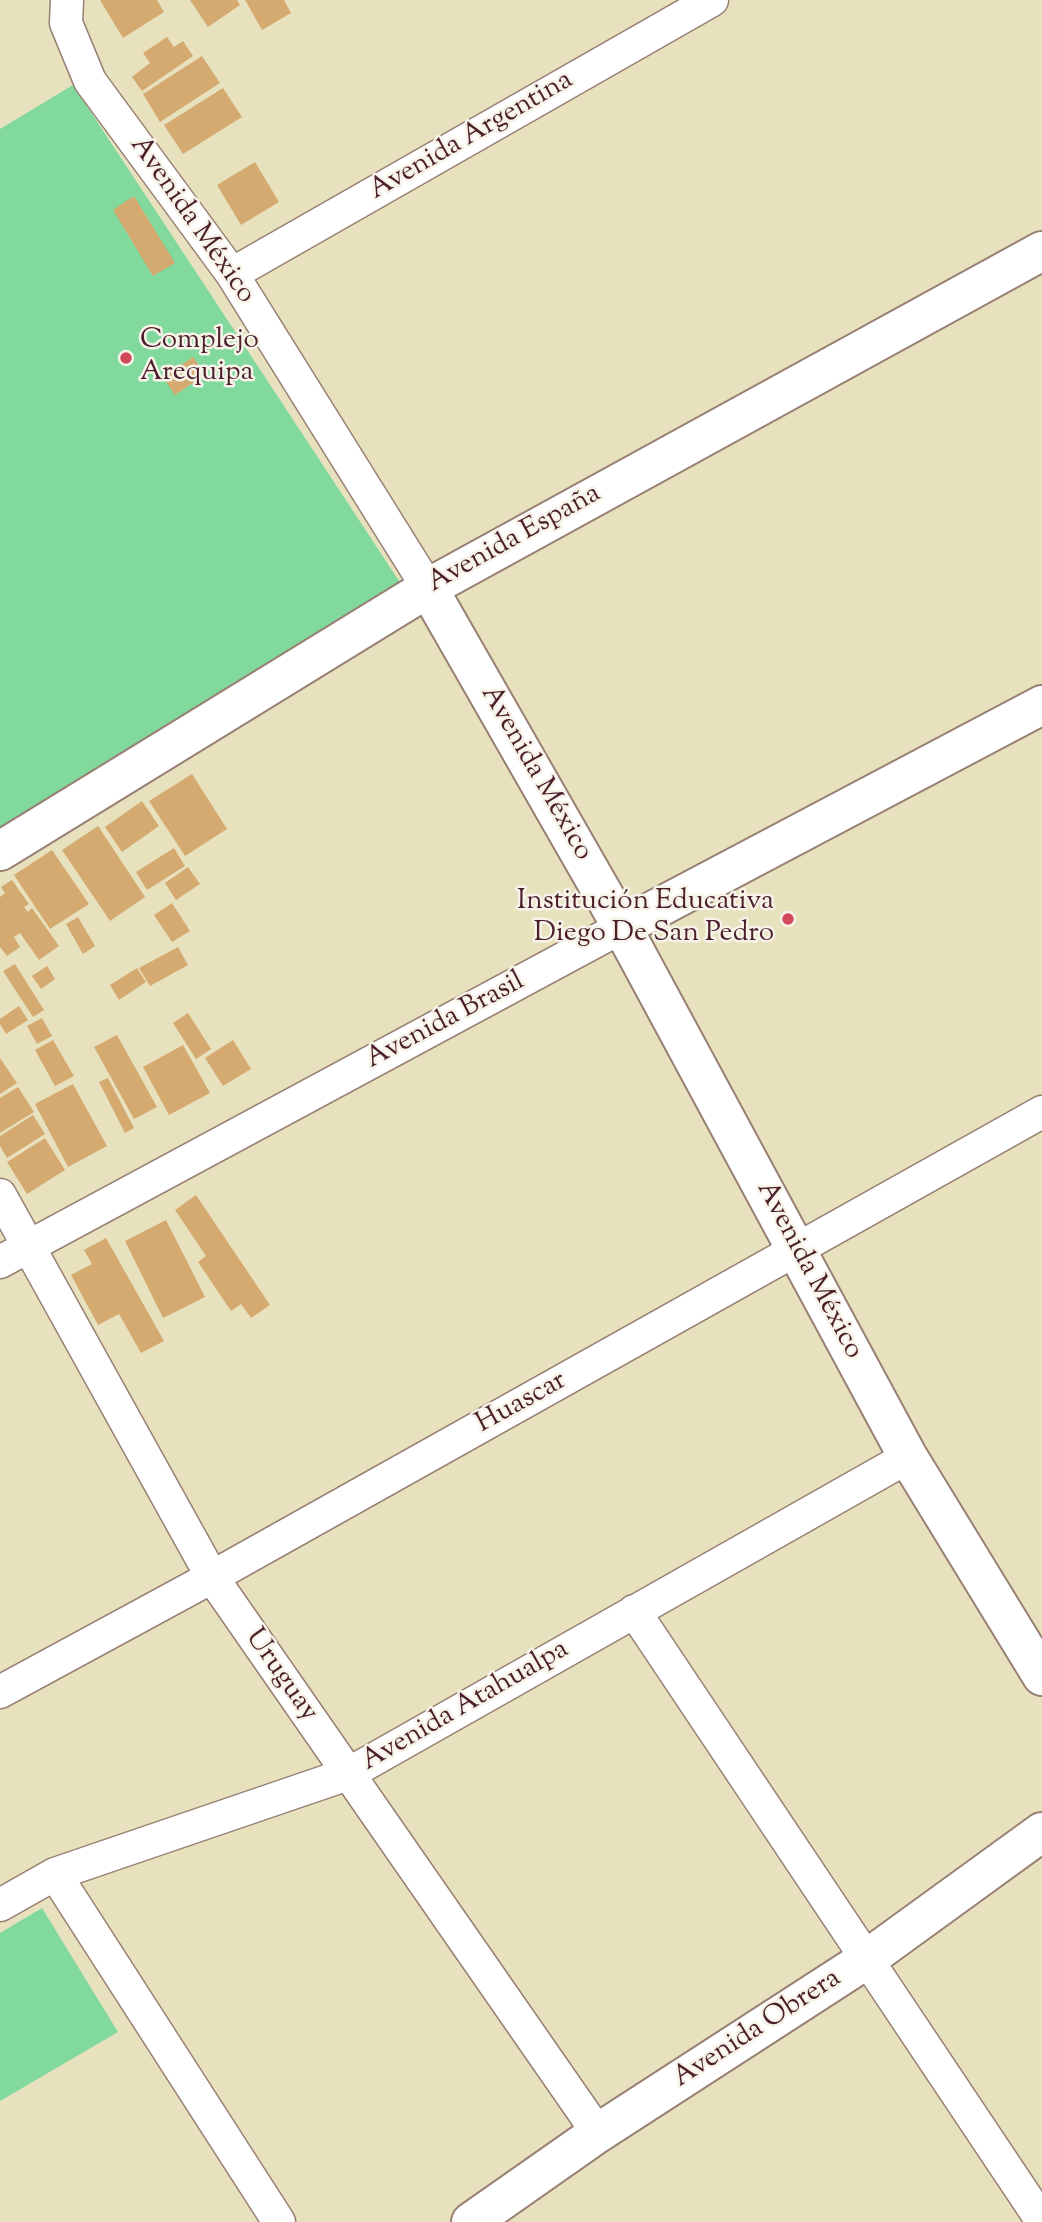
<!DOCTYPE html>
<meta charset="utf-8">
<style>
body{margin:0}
canvas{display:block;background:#e7e1be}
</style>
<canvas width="1042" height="2222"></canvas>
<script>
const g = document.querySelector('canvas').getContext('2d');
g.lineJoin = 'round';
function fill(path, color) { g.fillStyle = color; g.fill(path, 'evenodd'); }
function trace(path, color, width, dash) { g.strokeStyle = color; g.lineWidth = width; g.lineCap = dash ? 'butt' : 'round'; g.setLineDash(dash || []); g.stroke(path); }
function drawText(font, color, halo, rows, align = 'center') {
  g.font = font + ' "Sorts Mill Goudy",serif'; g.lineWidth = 5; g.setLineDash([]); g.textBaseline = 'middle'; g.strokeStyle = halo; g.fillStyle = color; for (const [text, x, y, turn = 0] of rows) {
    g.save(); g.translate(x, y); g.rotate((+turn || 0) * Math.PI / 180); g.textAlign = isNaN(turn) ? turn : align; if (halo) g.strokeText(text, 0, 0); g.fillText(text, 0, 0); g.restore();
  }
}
fill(new Path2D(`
 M73,85L403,587L0,829V129Z
 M42,1908L118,2032L0,2101V1933Z`), '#81d99e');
fill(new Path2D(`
 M100,0H157L164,12L123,38Z
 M190,0H237L240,5L208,27Z
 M245,0H284L291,13L262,30Z
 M167,37L174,47L183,41L193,56L142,91L132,77L150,63L143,53Z
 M202,56L220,83L160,122L143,94Z
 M223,88L242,117L183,154L164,125Z
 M255,162L279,202L241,225L217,185Z
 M134,196L175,263L153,276L113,210Z
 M193,357L205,375L175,395L163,377Z
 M192,774L227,829L185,856L149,801Z
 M142,801L159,826L122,852L105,827Z
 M98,826L145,897L110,921L62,850Z
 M174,848L185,866L147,890L136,872Z
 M52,850L89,904L50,929L14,875Z
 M188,867L200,884L176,900L165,883Z
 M12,880L29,904L24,907L28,912L32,908L59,946L39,960L20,933L14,937L20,947L7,956L0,947V897L5,893L1,887Z
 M172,903L190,931L172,942L154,915Z
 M78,917L95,946L83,954L66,924Z
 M178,947L188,965L150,986L139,968Z
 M15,964L44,1010L33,1017L3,971Z
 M47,966L55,979L41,989L32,976Z
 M137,968L146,982L119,1000L110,985Z
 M19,1006L28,1020L6,1034L0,1024V1019Z
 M188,1013L211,1049L196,1059L173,1023Z
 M42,1018L52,1036L37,1044L27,1026Z
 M117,1035L157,1107L134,1119L94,1047Z
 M53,1040L74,1076L55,1086L35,1050Z
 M233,1040L251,1069L223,1086L205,1058Z
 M183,1045L210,1093L169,1115L143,1067Z
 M0,1058L17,1083L0,1094Z
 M108,1078L134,1128L125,1133L99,1082Z
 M73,1084L107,1146L68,1167L35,1104Z
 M18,1087L34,1112L0,1133V1098Z
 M33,1115L45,1134L7,1158L0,1146V1136Z
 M45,1138L65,1170L27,1194L7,1162Z
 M196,1195L270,1305L251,1318L241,1304L231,1311L198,1262L206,1256L175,1210Z
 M166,1220L205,1297L163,1318L125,1241Z
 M106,1238L164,1341L141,1353L119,1314L98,1325L71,1275L92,1264L84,1250Z`), '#d5aa70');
const minor = new Path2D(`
 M67,0L66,23L90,81L232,274L428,588
 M232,274L712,0
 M0,1195L212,1577L598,2133
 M0,1262L622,927
 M634,1611L1042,2221
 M0,1692L212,1577L1042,1112
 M55,1874L279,2222
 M0,1905L55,1874L348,1774L908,1457`);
const tertiary = new Path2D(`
 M428,588L622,927L908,1457L1042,1676
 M0,851L428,588L1042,251
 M622,927L1042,705
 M471,2222L598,2133L867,1959L1042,1832`);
trace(minor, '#988074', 35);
trace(tertiary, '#988074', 42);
trace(minor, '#fff', 32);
trace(tertiary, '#fff', 38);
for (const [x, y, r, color] of [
 [126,358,7,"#d1495b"],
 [788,919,7,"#d1495b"]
]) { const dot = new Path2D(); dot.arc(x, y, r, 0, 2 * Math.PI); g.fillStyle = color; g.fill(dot); trace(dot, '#f7f3e8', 2.5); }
drawText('28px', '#4a1f2b', '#f7f3e8', [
 ["Avenida Argentina",472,137,-30],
 ["Avenida México",191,221,55],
 ["Avenida España",515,540,-29],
 ["Avenida México",535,774,60],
 ["Avenida Brasil",446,1022,-28],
 ["Avenida México",808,1271,62],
 ["Huascar",522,1404,-29],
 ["Uruguay",280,1676,55],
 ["Avenida Atahualpa",466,1707,-30],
 ["Avenida Obrera",758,2030,-33]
]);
drawText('28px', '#4a1f2b', '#f7f3e8', [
 ["Complejo",140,342],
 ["Arequipa",140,374],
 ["Institución Educativa",774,903,"right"],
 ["Diego De San Pedro",774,935,"right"]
], 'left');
</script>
